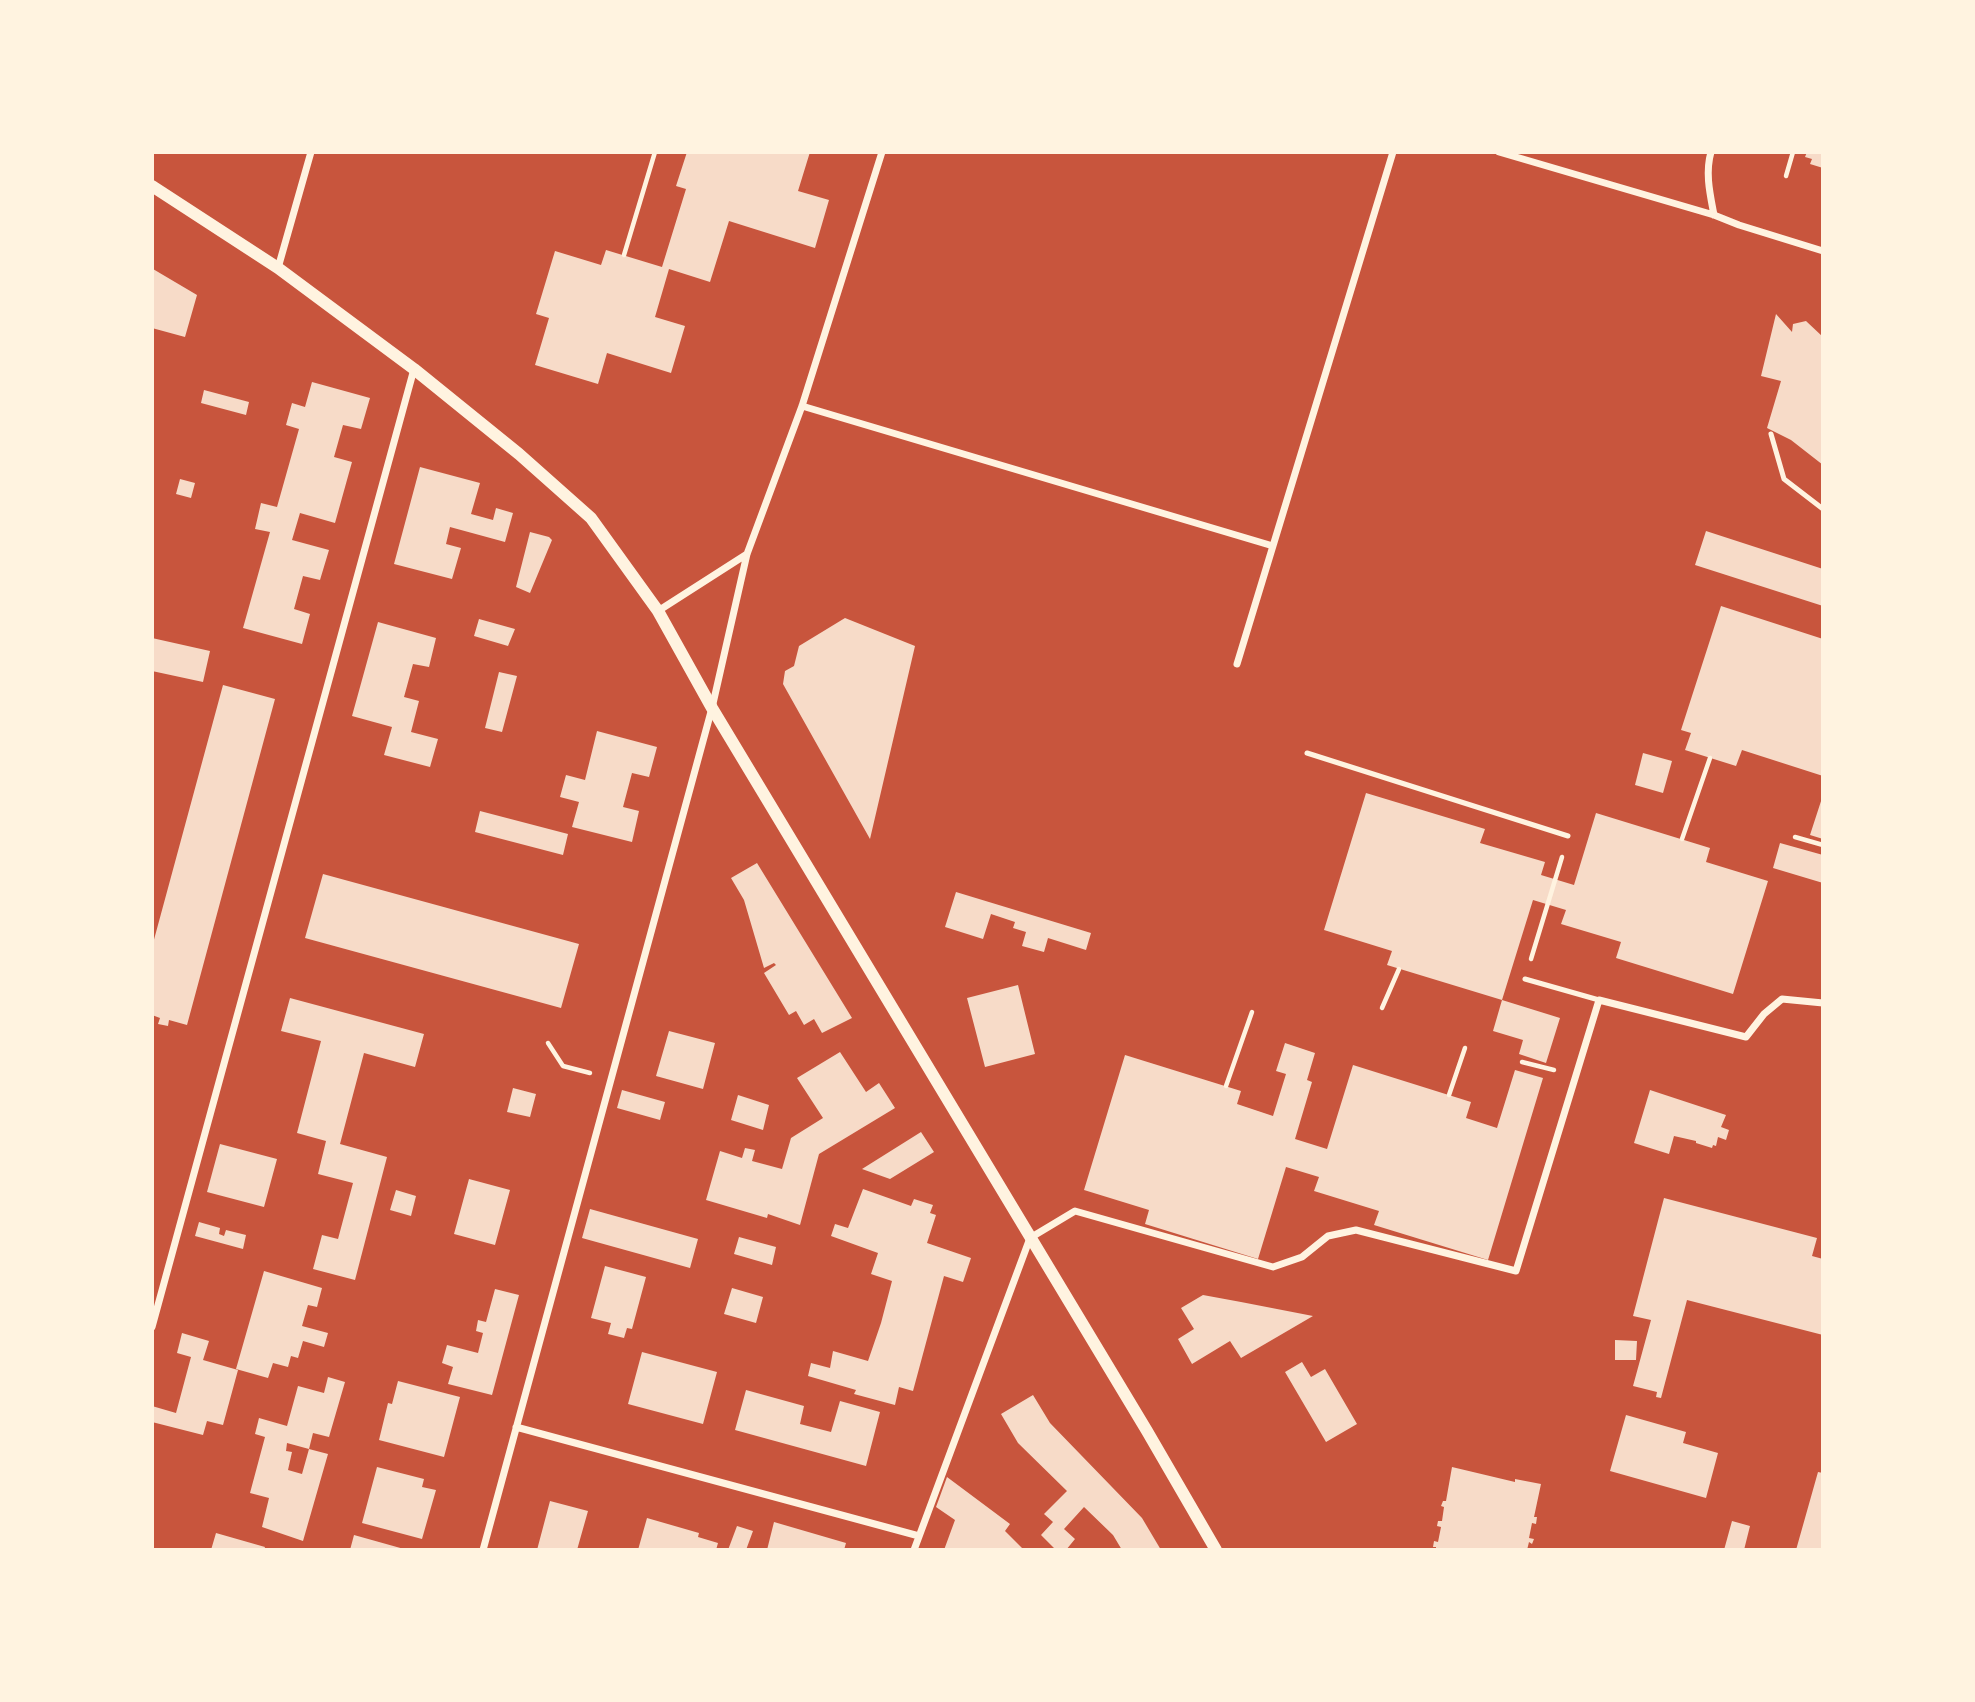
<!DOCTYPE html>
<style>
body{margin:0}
#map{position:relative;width:1975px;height:1702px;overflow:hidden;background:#c8553d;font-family:"Work Sans",sans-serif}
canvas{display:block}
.frame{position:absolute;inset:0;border:154px solid #fff3e0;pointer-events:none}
</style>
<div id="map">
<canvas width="1975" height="1702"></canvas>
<div class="frame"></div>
</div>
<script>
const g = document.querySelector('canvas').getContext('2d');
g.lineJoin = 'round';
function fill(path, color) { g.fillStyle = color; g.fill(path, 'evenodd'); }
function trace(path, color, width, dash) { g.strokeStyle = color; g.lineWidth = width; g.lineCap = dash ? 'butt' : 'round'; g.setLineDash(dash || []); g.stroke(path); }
fill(new Path2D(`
 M687,152H810L798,191L829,200L815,248L729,221L710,282L669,269L655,317L685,326L671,373L607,353L598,384L535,365L549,318L536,314L555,251L601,265L606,250L662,267L686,189L676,186Z
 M1807,152H1823V168L1810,164L1812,159L1805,157Z
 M153,269L197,295L185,337L152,328Z
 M1776,314L1792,332L1793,324L1806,321L1823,337V465L1791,440L1767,428L1781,381L1761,376Z
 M312,382L370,398L361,429L343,425L334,457L352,462L335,523L300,513L292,540L329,550L320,580L303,576L294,609L310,614L302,644L243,628L270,532L255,529L261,503L277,507L299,429L286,425L292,403L305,407Z
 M204,390L249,402L246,415L201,403Z
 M420,467L480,483L471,514L493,520L496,508L513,513L505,542L450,527L446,544L461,548L452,579L394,564Z
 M180,479L195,483L191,498L176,494Z
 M1706,531L1823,569V606L1695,565Z
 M530,532L549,537L552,540L530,593L516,587Z
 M1721,606L1823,639V776L1742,750L1736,766L1685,750L1691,733L1681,730Z
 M845,618L915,646L870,839L783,684L785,671L794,666L799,646Z
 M479,619L515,629L508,646L474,636Z
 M378,622L436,638L429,667L413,664L404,697L419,701L411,732L438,739L430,767L384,755L392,727L352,716Z
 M152,638L210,651L203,682L152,671Z
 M499,672L517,676L502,732L485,728Z
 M223,685L275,699L187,1025L169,1020L168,1026L158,1024L160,1018L152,1015V947Z
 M597,731L657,747L649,777L632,773L623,807L639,811L632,842L572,827L579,802L560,797L566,775L585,780Z
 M1643,753L1672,761L1663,793L1635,785Z
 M1366,793L1485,829L1480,843L1545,862L1541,875L1574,885L1596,813L1710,848L1706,862L1768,881L1733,994L1616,958L1621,942L1561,924L1566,910L1533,900L1502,1000L1560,1018L1546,1063L1519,1054L1523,1040L1493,1031L1502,1000L1387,965L1392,951L1324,930Z
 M1822,798H1823V839L1810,835Z
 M480,811L568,834L563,855L475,832Z
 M1780,843L1823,855V883L1773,868Z
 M757,863L852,1018L822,1033L814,1019L804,1025L796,1011L789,1015L764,973L776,965L774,963L764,968L744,900L731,878Z
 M323,874L579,944L561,1008L305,938Z
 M956,892L1091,933L1086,950L1048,938L1044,952L1022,946L1026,932L1013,928L1015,922L991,914L983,939L945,927Z
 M1018,985L1035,1054L985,1067L967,998Z
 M290,998L424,1034L415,1067L364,1053L340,1144L387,1157L355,1280L313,1269L322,1235L338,1239L353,1183L318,1174L326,1141L297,1133L321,1041L281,1031Z
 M669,1031L715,1043L703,1089L656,1076Z
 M1285,1043L1315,1053L1307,1080L1312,1082L1295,1139L1327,1149L1353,1065L1471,1102L1466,1118L1497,1128L1515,1070L1543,1078L1488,1260L1374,1225L1379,1211L1314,1191L1319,1177L1286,1167L1258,1259L1145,1224L1149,1210L1084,1190L1125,1055L1241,1091L1237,1104L1273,1116L1286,1074L1276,1071Z
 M840,1052L866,1092L879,1083L895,1108L819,1154L800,1225L768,1214L767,1218L706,1200L720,1151L742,1158L745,1148L755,1150L752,1161L782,1169L791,1138L823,1118L797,1078Z
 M513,1088L536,1094L530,1117L507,1112Z
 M622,1090L665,1102L660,1120L617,1108Z
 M1650,1090L1726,1115L1721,1127L1729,1130L1726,1140L1718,1137L1716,1146L1713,1145L1712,1148L1696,1143V1141L1674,1136L1669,1154L1634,1143Z
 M738,1095L769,1105L763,1130L731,1120Z
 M921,1132L934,1152L890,1179L862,1169Z
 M220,1144L277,1159L264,1207L207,1192Z
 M469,1179L510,1190L495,1245L454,1234Z
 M863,1189L911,1206L914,1199L933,1205L930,1213L936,1215L927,1243L971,1258L963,1282L944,1276L913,1391L899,1387L895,1405L854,1394L856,1390L808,1376L811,1363L830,1368L833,1351L868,1361L881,1323L892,1281L871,1274L878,1253L831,1236L835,1224L848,1228Z
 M396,1190L416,1196L411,1216L390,1210Z
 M1664,1198L1817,1238L1812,1256L1823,1259V1335L1687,1300L1661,1398L1656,1397L1657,1392L1633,1386L1651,1320L1633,1316Z
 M590,1209L698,1239L690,1268L582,1238Z
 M199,1222L220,1228L219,1234L224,1236L226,1230L246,1235L243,1249L195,1236Z
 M739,1237L776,1247L772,1265L734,1254Z
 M605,1266L646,1277L632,1329L627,1328L624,1338L608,1334L611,1323L591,1318Z
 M264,1271L322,1288L317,1307L308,1305L302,1326L328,1333L324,1347L303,1341L298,1358L291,1356L288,1367L273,1363L268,1378L236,1369Z
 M732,1288L763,1297L756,1323L724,1314Z
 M495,1289L519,1295L492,1395L448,1384L453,1367L442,1363L447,1345L478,1353L483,1333L476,1331L478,1320L486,1322Z
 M1203,1295L1241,1302L1313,1316L1241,1358L1230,1341L1192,1364L1178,1339L1194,1329L1181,1308Z
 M182,1333L209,1341L203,1360L238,1370L223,1425L207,1421L203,1435L152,1422V1406L176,1413L191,1357L177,1353Z
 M1615,1340L1637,1341L1636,1360H1615Z
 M642,1352L717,1372L703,1424L628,1404Z
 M1302,1362L1311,1377L1325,1369L1357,1424L1326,1442L1285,1372Z
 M328,1377L345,1382L329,1437L313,1433L309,1449L287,1443L286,1451L292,1452L288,1470L302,1474L309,1449L328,1454L303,1541L262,1527L269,1498L250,1493L265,1437L255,1434L259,1418L287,1426L298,1386L324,1393Z
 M398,1381L460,1397L444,1457L379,1440L388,1403L392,1404Z
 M746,1390L804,1406L800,1424L831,1432L840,1401L880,1412L866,1466L735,1430Z
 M1033,1395L1050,1423L1142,1518L1161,1550H1122L1113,1535L1084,1507L1064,1529L1075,1539L1066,1550H1056L1041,1535L1053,1522L1044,1514L1067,1491L1018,1443L1001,1414Z
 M1626,1415L1686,1432L1683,1443L1718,1453L1706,1498L1610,1471Z
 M377,1467L424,1479L422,1487L436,1490L422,1539L362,1523Z
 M1452,1467L1515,1482V1479L1541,1484L1534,1517H1537L1536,1524L1532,1523L1529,1538L1534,1539L1532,1544L1529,1542L1527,1550H1436V1547H1433L1434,1541L1438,1542L1441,1527L1437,1526L1438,1521H1442L1444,1507L1441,1506L1443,1501H1446Z
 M1818,1472L1823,1473V1550H1796Z
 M947,1477L1010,1524L1005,1531L1024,1550H944L955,1520L936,1507Z
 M550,1501L588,1511L577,1550H537Z
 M647,1518L699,1533L698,1537L718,1543L716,1550H638Z
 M1732,1521L1750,1526L1744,1550H1724Z
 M774,1522L846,1543L844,1550H767Z
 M737,1526L753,1531L746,1550H728Z
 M216,1533L265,1547L264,1550H211Z
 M354,1535L404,1549V1550H350Z`), '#f7dbc8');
trace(new Path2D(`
 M1786,176L1793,152
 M624,255L655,152
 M1795,837L1823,845
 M1682,839L1710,758
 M1531,959L1562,857
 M1382,1008L1399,969
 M548,1043L563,1066L590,1073
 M1522,1062L1554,1070
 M1226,1086L1252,1012
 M1449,1095L1465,1048`), '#fff3e0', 4.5);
trace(new Path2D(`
 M1771,434L1784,479L1823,509
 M1307,753L1568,836
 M1525,979L1599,1000`), '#fff3e0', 5);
trace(new Path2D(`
 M1499,152L1714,215L1739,225L1823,251
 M1711,152C1705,173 1710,194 1714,215
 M278,268L311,152
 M802,406L1273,546
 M658,611L747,554
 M1237,664L1393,152
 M152,1327L414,369
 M516,1427L919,1536
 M483,1550L712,708L747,554L802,406L882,152
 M914,1550L1030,1238L1075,1211L1273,1267L1302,1257L1328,1236L1356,1230L1516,1271L1599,1000L1746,1037L1764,1014L1782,999L1823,1003`), '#fff3e0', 7);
trace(new Path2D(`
 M152,186L278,268L414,369L519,454L591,518L658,611L712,708L1147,1431L1216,1550`), '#fff3e0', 12);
</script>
